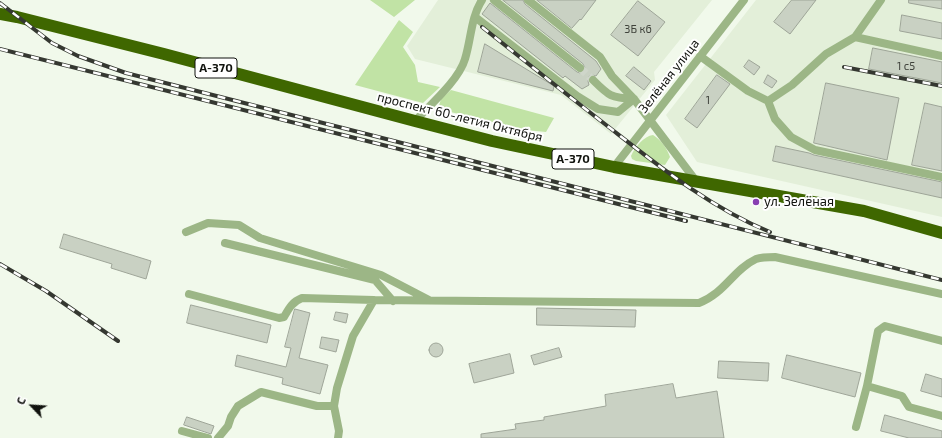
<!DOCTYPE html>
<meta charset="utf-8">
<style>
body{margin:0}
#map{position:relative;width:942px;height:438px;overflow:hidden;background:#f1f9eb;font-family:"Exo 2",sans-serif}
canvas{display:block}
.north{position:absolute;left:12px;top:386px;width:40px;height:40px;-webkit-text-stroke:3px #fff;paint-order:stroke;rotate:295deg;font-size:11px;font-weight:700;line-height:16px;text-align:center;color:#11130e}
.north::after{content:'';display:block;margin:auto;width:14px;height:18px;background:#11130e;clip-path:polygon(50% 0,100% 100%,50% 72%,0 100%)}
</style>
<div id="map">
<canvas width="942" height="438"></canvas>
<div class="north">С</div>
</div>
<script>
const g = document.querySelector('canvas').getContext('2d');
g.lineJoin = 'round';
function fill(path, color) { g.fillStyle = color; g.fill(path, 'evenodd'); }
function trace(path, color, width, dash) { g.strokeStyle = color; g.lineWidth = width; g.lineCap = dash ? 'butt' : 'round'; g.setLineDash(dash || []); g.stroke(path); }
function drawText(font, color, halo, rows, align = 'center') {
  g.font = font + ' "Exo 2",sans-serif'; g.lineWidth = 4; g.setLineDash([]); g.textBaseline = 'middle'; g.strokeStyle = halo; g.fillStyle = color; for (const [text, x, y, turn = 0] of rows) {
    g.save(); g.translate(x, y); g.rotate((+turn || 0) * Math.PI / 180); g.textAlign = isNaN(turn) ? turn : align; if (halo) g.strokeText(text, 0, 0); g.fillText(text, 0, 0); g.restore();
  }
}
fill(new Path2D(`
 M438,0H712L654,72L655,80L611,134L561,95L415,59L407,46Z
 M756,0H942V217L697,162L666,115Z`), '#e3efd9');
fill(new Path2D(`
 M370,0H415L394,17Z
 M399,20L413,32L403,47L415,65L418,82L440,87L423,103L355,85Z
 M451,90L554,118L546,132L526,130L438,109L441,99Z
 M653,135C661,140 667,148 670,157L665,165L636,161L632,159L631,156C635,147 644,136 653,135Z`), '#c1e3a5');
const building = new Path2D(`
 M503,0H523L525,4L596,61L601,69L596,76L592,75L589,76L588,81L589,85L582,89L565,76L563,78L482,14L490,3L577,72L580,73L584,72L585,68L583,64Z
 M537,0H596L581,20L580,19L572,28Z
 M792,0H816L790,34L774,22Z
 M909,0H942V9L909,3Z
 M638,1L665,22L638,56L611,35Z
 M902,15L942,23V39L900,31Z
 M485,44L554,86L553,91L478,72Z
 M873,48L942,62V83L869,69Z
 M749,60L760,67L754,75L744,67Z
 M634,67L651,81L644,90L626,76Z
 M717,75L730,84L697,128L685,119Z
 M768,75L777,81L772,88L764,83Z
 M826,83L899,98L887,160L814,143Z
 M925,103L942,107V171L912,165Z
 M776,146L809,153L814,155L942,182V198L773,161Z
 M64,234L151,261L146,279L111,268L112,264L60,248Z
 M191,305L271,325L267,343L187,323Z
 M537,308L636,310L635,327L537,325Z
 M295,309L310,313L299,358L328,365L320,394L282,384L283,378L235,366L237,355L286,367L291,348L285,347Z
 M336,312L348,314L346,323L334,320Z
 M322,337L339,340L336,352L320,348Z
 M429 350a7 7 0 1 1 14 0a7 7 0 1 1-14 0Z
 M559,348L562,357L534,365L531,356Z
 M510,354L514,373L474,383L469,364Z
 M787,355L861,373L855,397L782,378Z
 M719,361L769,363L768,381L718,378Z
 M926,374L942,379V397L921,391Z
 M673,384L676,398L717,391L724,438H481V434L516,429L515,424L544,420V417L606,406L605,395Z
 M885,415L942,431V438H909L881,431Z
 M187,417L214,426L211,434L184,425Z`);
fill(building, '#c9d1c3');
trace(building, '#9ea598', 1);
trace(new Path2D(`
 M580,68L593,80`), '#cfd6ca', 8, [8, 4]);
trace(new Path2D(`
 M494,0L580,68
 M528,0L600,57L612,76L634,99L696,181
 M475,17L577,96L598,109L618,112L634,99
 M855,37L942,56
 M700,56L748,91L768,101L792,85L826,54L855,37L881,0
 M593,80C609,96 611,98 634,99
 M768,101L775,119L791,137L815,150L942,177
 M415,121C430,105 459,80 465,59C471,40 471,17 482,0
 M614,167L744,0
 M186,232L208,223L239,225L260,238L381,275L429,300
 M225,243L375,280L393,301
 M189,294L279,318L284,317C289,308 292,302 302,298L374,300
 M867,386L902,396L909,407L942,416
 M856,427L867,386L878,331L885,326L942,341
 M182,431L208,438
 M218,438L228,426L231,417L238,406L261,392L317,406H334
 M338,438L339,431L334,406L337,388L353,336L374,300L699,303C725,293 733,270 756,259C762,257 770,257 775,257L942,294`), '#9cb686', 8);
trace(new Path2D(`
 M0,14L17,17L164,54L415,121L492,141L614,167L864,211L942,233`), '#3f6700', 12);
const rail = new Path2D(`
 M0,3L52,43L78,56L126,73L942,280
 M482,27C525,61 567,95 610,128C660,167 711,208 770,232
 M0,49L686,221
 M844,67L942,86
 M0,264L46,291L118,341`);
trace(rail, '#353831', 4);
trace(rail, '#fff', 2.5, [8]);
for (const [x, y, r, color] of [
 [756,202,4,"#883fb1"]
]) { const dot = new Path2D(); dot.arc(x, y, r, 0, 2 * Math.PI); g.fillStyle = color; g.fill(dot); trace(dot, '#fff', 1.5); }
drawText('11px', '#3f423b', null, [
 ["3Б к6",638,29],
 ["1 с5",906,66],
 ["1",708,100]
]);
for (const [x, y, w] of [
 [216,68,42],
 [573,159,42]
]) { const box = new Path2D(); box.roundRect(x - w / 2, y - 10, w, 20, 3); g.fillStyle = '#fff'; g.fill(box); trace(box, '#11130e', 1); }
drawText('bold 12px', '#11130e', null, [
 ["А-370",216,68],
 ["А-370",573,159]
]);
drawText('13px', '#11130e', '#fff', [
 ["Зелёная улица",669,76,-52],
 ["проспект 60-летия Октября",460,117,14]
]);
drawText('13px', '#11130e', '#fff', [
 ["ул. Зелёная",764,202]
], 'left');
</script>
